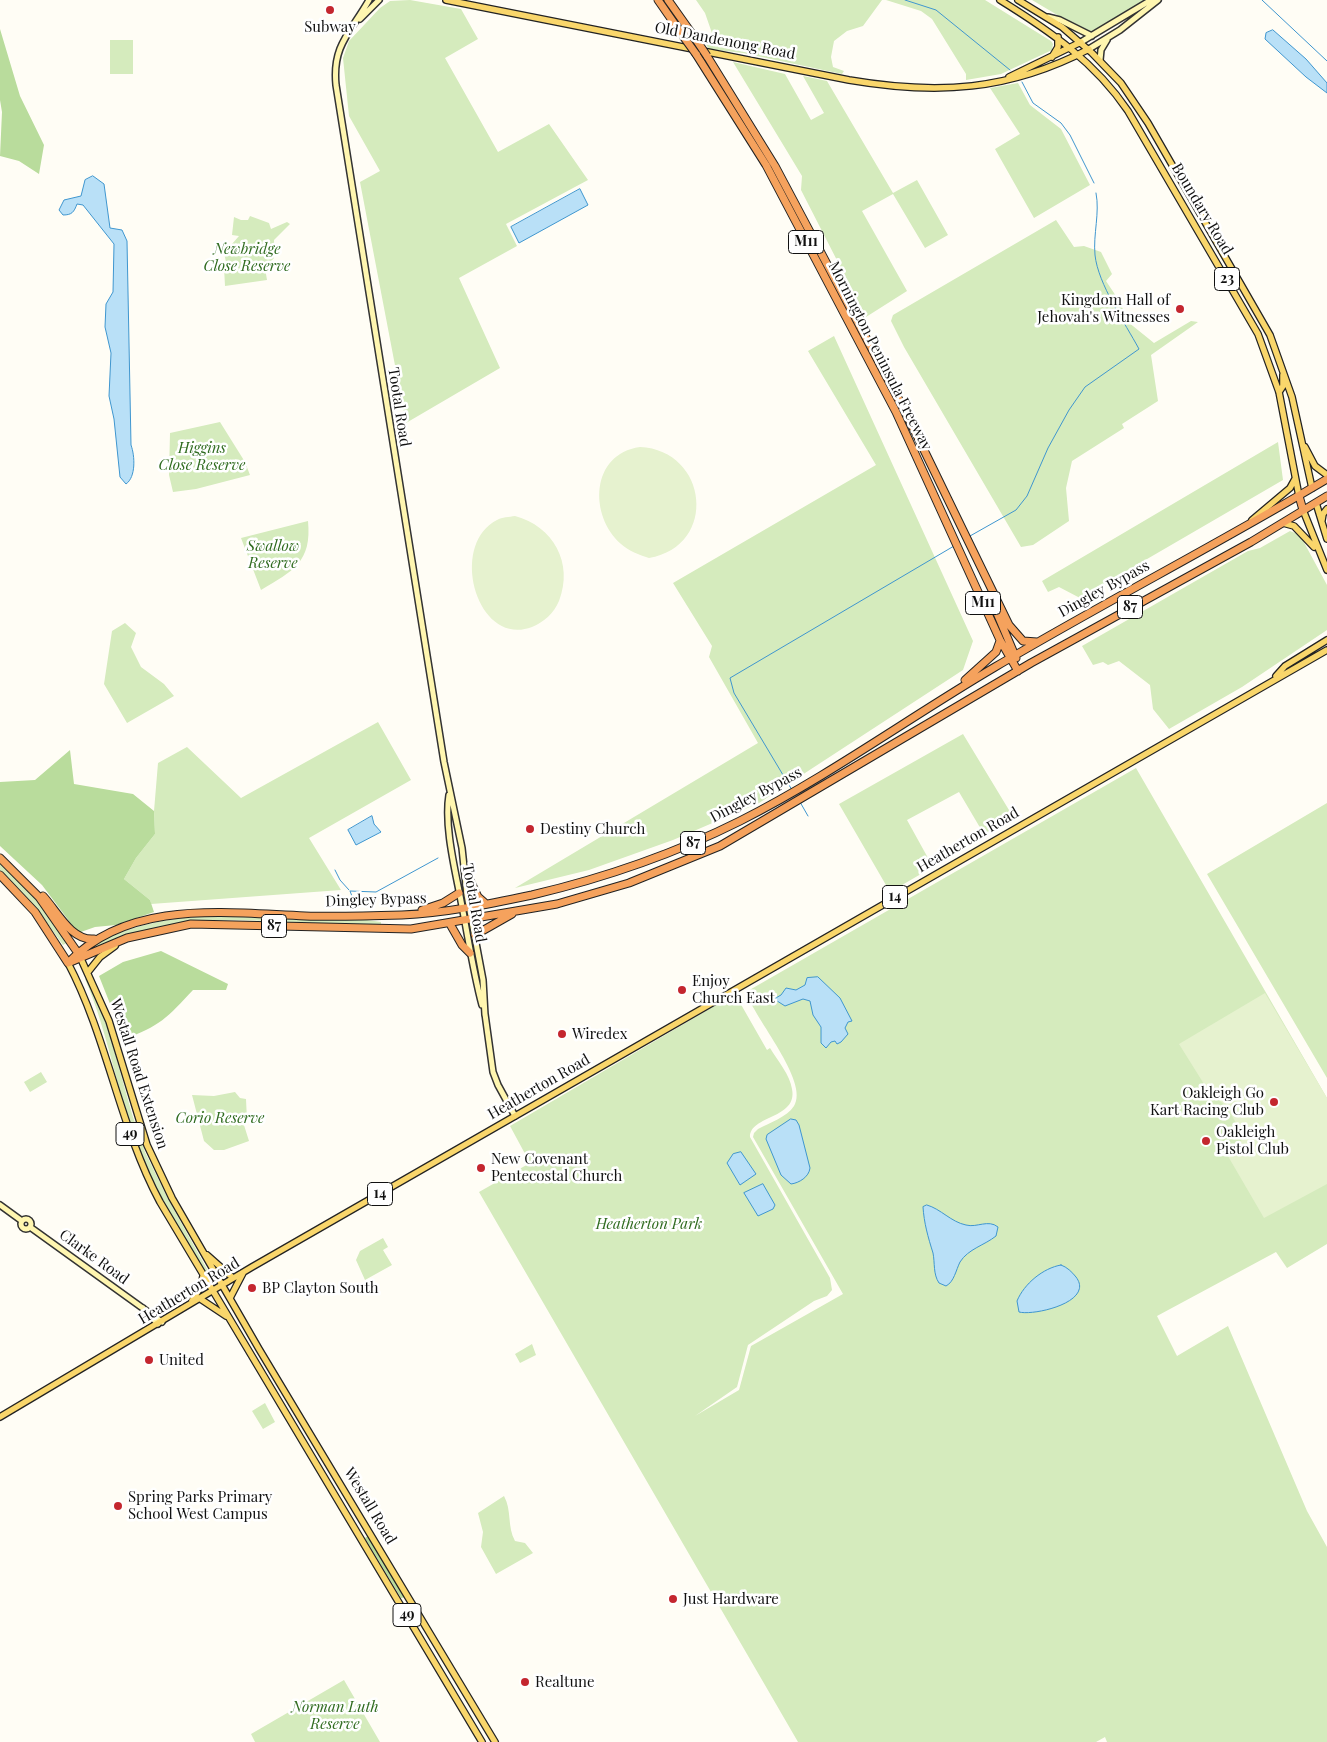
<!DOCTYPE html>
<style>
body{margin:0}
canvas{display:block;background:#fffdf5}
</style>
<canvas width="1327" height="1742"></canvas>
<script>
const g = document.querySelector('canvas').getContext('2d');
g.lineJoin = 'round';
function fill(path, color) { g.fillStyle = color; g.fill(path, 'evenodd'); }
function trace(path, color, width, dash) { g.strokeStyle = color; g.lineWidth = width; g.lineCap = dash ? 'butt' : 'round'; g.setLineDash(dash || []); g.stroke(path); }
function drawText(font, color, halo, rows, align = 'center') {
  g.font = font + ' "Playfair Display",serif'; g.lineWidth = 5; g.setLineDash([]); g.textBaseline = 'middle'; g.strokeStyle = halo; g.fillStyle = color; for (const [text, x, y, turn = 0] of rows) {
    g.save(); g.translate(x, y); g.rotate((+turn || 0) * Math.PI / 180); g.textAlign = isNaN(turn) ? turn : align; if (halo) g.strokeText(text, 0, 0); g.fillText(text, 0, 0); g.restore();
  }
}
fill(new Path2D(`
 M410,0L461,9L478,39L445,58L498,152L549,124L588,180L506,224L517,246L459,278L500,368L406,423L360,182L380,171L349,116L343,58L349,41L380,8L390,1Z
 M696,0H882L863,26L847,31L834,41L831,57L833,67L844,71L842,74L743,53L709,49L705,43L713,36L705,13Z
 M886,0H985L1051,41L1053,44L1052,50L1001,74L966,80V74L932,19L921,11Z
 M1032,0H1146L1094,32H1086Z
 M110,40H133V74H110Z
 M733,62L785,74L811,120L824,113L803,76L827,81L893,193L917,180L948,235L925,248L893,194L862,211L907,291L866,317L801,190L802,176Z
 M1018,83L1030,105L1061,129L1090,185L1034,218L995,149L1020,134L990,88Z
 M250,216L269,223L271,229L287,222L290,224L274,240V258L265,268L267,280L225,286L224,267L226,262L224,253L239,236L232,235L234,217L241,220H248Z
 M1056,220L1074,247L1084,246L1101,252L1112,274L1106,281L1120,302L1128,322L1154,343L1191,321L1198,322L1151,355L1158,401L1122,424L1124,428L1072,461L1066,488L1069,521L1033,545L1021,547L904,347L891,321L893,315Z
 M834,336L973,641L963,670L759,803L673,840L589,870L515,888L758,743L709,657L712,646L673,583L876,465L808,351Z
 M220,422L245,462L250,475L196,489L173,492L169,475L170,433Z
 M1278,442L1283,480L1080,598L1059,587L1048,592L1042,581Z
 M308,521C312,562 293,571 261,590L241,538Z
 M1290,531L1300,535L1327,585V630L1242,687L1169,729L1153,709L1150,685L1119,661L1108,665L1103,662L1093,665L1082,646L1248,551L1260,548Z
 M125,623L136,633L131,647L141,667L164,684L174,696L127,723L104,684L112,631Z
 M378,722L411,780L309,838L341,890L151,904L150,900L124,879L136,858L155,834L154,811L158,763L187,747L241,798Z
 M963,734L1015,820L985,836L959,792L907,820L933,867L890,892L839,804Z
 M1136,768L1327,1098V1244L1287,1268L1276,1252L1157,1316L1177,1356L1228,1326L1307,1511L1327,1547V1742H1107L1105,1737L1096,1742H798L479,1192L530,1163L510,1126L735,994L767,1050L770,1048C778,1061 790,1075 792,1089C798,1119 750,1115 750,1137L830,1278L832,1290L827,1296L814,1301L748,1345L737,1387L695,1416L739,1390L751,1346L843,1294L753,1137L754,1133L758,1129C769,1123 787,1117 794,1106C810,1082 754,1018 746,992Z
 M1327,803V1078L1207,874Z
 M0,862L34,897L68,942L63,945L37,909L0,871Z
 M214,916L360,919L381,922V925H371C276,924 177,905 89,951L88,947C128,926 168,917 214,916Z
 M87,978L107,1025L132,1114L145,1152L168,1199L212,1278L210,1281C184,1237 154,1191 136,1142C116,1088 108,1032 85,979Z
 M41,1072L47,1082L30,1092L24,1082Z
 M235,1092L240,1098L246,1099L247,1120L243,1122L249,1141L224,1150H214L204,1141L192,1095L214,1096Z
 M383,1238L388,1247L383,1250L392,1265L365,1280L356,1260L360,1251Z
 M532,1344L536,1355L520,1363L515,1354Z
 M265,1403L275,1422L263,1429L252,1411Z
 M504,1496C512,1510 507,1527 515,1541L525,1543L533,1553L496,1574L481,1547L483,1532L478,1513Z
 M344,1680L380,1742H255L251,1734Z`), '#d5ebbd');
fill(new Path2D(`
 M0,29L20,96L44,145L39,174L19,161L0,156L2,112L0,100Z
 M70,750L74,784L133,794L154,811L155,834L136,858L124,879L150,900L154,912L116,925L95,927L78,933L42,885L0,846V782L35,780Z
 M161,951L228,984L226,990H193C168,1017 159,1027 124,1039L99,976L123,962Z
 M369,1535L406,1597L401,1598L365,1538Z`), '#b9dc9c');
fill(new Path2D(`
 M640,447C708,450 719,546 649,558C639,555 629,551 621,544C589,516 590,454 640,447Z
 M515,516C553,526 574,563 559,601C554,613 544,622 532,627C477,648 448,545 497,520C502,517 509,517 515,516Z
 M1265,993L1327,1098V1184L1264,1218L1225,1151L1245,1138L1226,1106L1209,1092L1179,1044Z`), '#e6f2cf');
const water = new Path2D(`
 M1273,30L1306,59L1327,83V93L1306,77L1265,39L1266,33Z
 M93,176L104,184L110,228L122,230L127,241L131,445C135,456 136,477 126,484L120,477L114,419L109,396L111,353L105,327L106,304L113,292L114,244L83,205L77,204C74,212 72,215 63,215L59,210L64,200L81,196L85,180Z
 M580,189L588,205L519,243L511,227Z
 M372,816L374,824L381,832L356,845L348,830Z
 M818,977L840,998L852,1021L848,1022L845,1028L848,1034L841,1042L837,1044L835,1041L831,1042L826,1048L821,1043V1027L813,1015L810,1001L803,999L785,1006L774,999L781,995L786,988L796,990L805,985L807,978Z
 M791,1119L796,1120L799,1125L810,1168C809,1177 799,1183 791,1184L781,1175L766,1139L767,1135Z
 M741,1152L756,1174L740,1185L727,1163L733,1154Z
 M763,1184L775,1205L773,1209L758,1216L744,1193Z
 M927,1205C941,1209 951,1222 966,1225C977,1228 988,1219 998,1227L996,1236C985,1245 968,1249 960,1262C956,1270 954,1282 946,1286L939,1283C933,1274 935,1263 933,1253C928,1237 924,1223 923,1207Z
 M1061,1265C1067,1267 1072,1272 1076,1277C1095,1302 1034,1316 1019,1312L1017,1301C1024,1284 1043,1268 1061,1265Z`);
fill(water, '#b9e0f7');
trace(water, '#3f96cf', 1);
trace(new Path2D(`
 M905,0L936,10L1010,70
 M1262,0L1327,61
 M1022,82L1033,103L1061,123L1070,135L1094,183
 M970,536L1016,510L1027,496L1048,448L1069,410L1085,387L1139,349C1125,323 1098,284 1095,255C1093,234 1100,213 1096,193
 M792,790L734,693L730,678L954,546
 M800,802L808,816
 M335,870L340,880L349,890
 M355,904L350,891L376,892L438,858`), '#3f96cf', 1);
const secondary = new Path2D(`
 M369,0C351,32 332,45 336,85L444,762L462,848L467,895L483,980L485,1015
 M1048,17L1060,20L1092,36
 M360,19L379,0
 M1081,42L1151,0
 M1089,49L1120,30L1158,0
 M1100,60L1101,50L1107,40
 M449,795C444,826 455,869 461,901C468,936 473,971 482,1005
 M485,1014L493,1072L498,1085L515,1116
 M0,1205L22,1221
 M21 1224a5 5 0 1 1 10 0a5 5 0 1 1-10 0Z
 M30,1227L162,1322
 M143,1308L158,1324`);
const primary = new Path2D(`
 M446,0L849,80C937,95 1009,91 1089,49
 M1000,0C1050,31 1095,62 1128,111L1258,334L1279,392L1299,496
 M1018,0L1062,27L1092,53L1121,83L1148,123L1270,335L1292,397L1312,488
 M1052,57L1058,47V37
 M1009,77L1081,42
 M1279,392L1283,386V375
 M1305,447L1315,466L1327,475
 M1316,503L1327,539
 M1303,510L1327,570
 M1252,520L1290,488L1295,479
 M1322,520L1323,514L1327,509
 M1283,523L1294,526L1314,547
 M1276,676L1285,666L1327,640
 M81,959L109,1021L147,1145L172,1198L259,1349L495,1742
 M68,963C108,1039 119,1126 160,1202L482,1742
 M88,972L100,957L115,946
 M207,1255L233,1278
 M199,1298L226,1316
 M230,1298L243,1273
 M192,1301L201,1286L203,1276
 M0,1417L252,1267L1327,650`);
const highway = new Path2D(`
 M658,0L683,36
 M668,0L695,38
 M696,54L766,165L896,412L1000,640L1018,671
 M707,56L775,166L906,413L1009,625L1023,641L1037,642
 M1299,496L1303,510
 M991,599L1016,658
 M965,680L996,652L1000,641
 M0,858L39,897L80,956
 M465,870L478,897L486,904
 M0,875L35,912L68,963L127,938L191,924L411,929L557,904L629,883L720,846L1031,663L1251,542L1327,496
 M43,896C57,911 71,941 94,939
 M422,910L443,903L459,893
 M450,924L462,945L470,953
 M475,935L512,914
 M69,962C130,899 226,913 305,916C337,917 370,916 402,915C446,913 489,904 532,895C604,878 674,854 740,821C829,776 910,717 995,667C1105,602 1218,544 1327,479`);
trace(secondary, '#333', 8);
trace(primary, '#222', 8);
trace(highway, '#222', 9);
trace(secondary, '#fff6b0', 5);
trace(primary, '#f9d66b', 5.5);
trace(highway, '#f5a25d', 7);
const highwayBridge = new Path2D(`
 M683,36L696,54
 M695,38L707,56`);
trace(highwayBridge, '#222', 9, []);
trace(highwayBridge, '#f5a25d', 7);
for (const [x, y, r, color] of [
 [330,10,5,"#c4262e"],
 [1180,309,5,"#c4262e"],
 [530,829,5,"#c4262e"],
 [682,990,5,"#c4262e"],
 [562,1034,5,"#c4262e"],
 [1274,1102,5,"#c4262e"],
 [1206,1141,5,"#c4262e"],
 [481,1168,5,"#c4262e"],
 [252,1288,5,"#c4262e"],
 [149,1360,5,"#c4262e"],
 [118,1506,5,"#c4262e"],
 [673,1599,5,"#c4262e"],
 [525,1682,5,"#c4262e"]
]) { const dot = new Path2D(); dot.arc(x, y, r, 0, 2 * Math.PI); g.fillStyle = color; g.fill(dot); trace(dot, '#fff', 2); }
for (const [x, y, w] of [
 [806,242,35],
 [1227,279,25],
 [983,603,35],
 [1130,607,25],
 [693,843,25],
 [895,897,25],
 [274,926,25],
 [130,1134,28],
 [380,1194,25],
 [407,1615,28]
]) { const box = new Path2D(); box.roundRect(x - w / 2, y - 11.5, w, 23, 4); g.fillStyle = '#fff'; g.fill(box); trace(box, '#111', 1); }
drawText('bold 14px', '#111', null, [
 ["M11",806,242],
 ["23",1227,279],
 ["M11",983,603],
 ["87",1130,607],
 ["87",693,843],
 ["14",895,897],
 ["87",274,926],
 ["49",130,1134],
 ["14",380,1194],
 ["49",407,1615]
]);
drawText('15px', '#111', '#fff', [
 ["Subway",330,27,"center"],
 ["Kingdom Hall of",1170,300,"right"],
 ["Jehovah's Witnesses",1170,317,"right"],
 ["Destiny Church",540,829],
 ["Enjoy",692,981],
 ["Church East",692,998],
 ["Wiredex",572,1034],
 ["Oakleigh Go",1264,1093,"right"],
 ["Kart Racing Club",1264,1110,"right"],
 ["Oakleigh",1216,1132],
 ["Pistol Club",1216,1149],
 ["New Covenant",491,1159],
 ["Pentecostal Church",491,1176],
 ["BP Clayton South",262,1288],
 ["United",159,1360],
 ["Spring Parks Primary",128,1497],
 ["School West Campus",128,1514],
 ["Just Hardware",683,1599],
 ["Realtune",535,1682]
], 'left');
drawText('15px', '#111', '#fff', [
 ["Old Dandenong Road",725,41,11],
 ["Boundary Road",1202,209,59],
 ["Mornington Peninsula Freeway",880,356,63],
 ["Tootal Road",399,407,81],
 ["Dingley Bypass",1104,589,-29],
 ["Dingley Bypass",756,795,-28],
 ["Heatherton Road",968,840,-30],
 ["Dingley Bypass",376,900,-2],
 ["Tootal Road",474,903,80],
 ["Westall Road Extension",139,1074,72],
 ["Heatherton Road",539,1087,-30],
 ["Clarke Road",94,1257,36],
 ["Heatherton Road",189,1291,-31],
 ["Westall Road",370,1506,59]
]);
drawText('italic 15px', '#2f6b1f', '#fff', [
 ["Newbridge",247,249],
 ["Close Reserve",247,266],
 ["Higgins",202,448],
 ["Close Reserve",202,465],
 ["Swallow",273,546],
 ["Reserve",273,563],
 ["Corio Reserve",220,1118],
 ["Heatherton Park",649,1224],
 ["Norman Luth",335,1707],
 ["Reserve",335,1724]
]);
</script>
